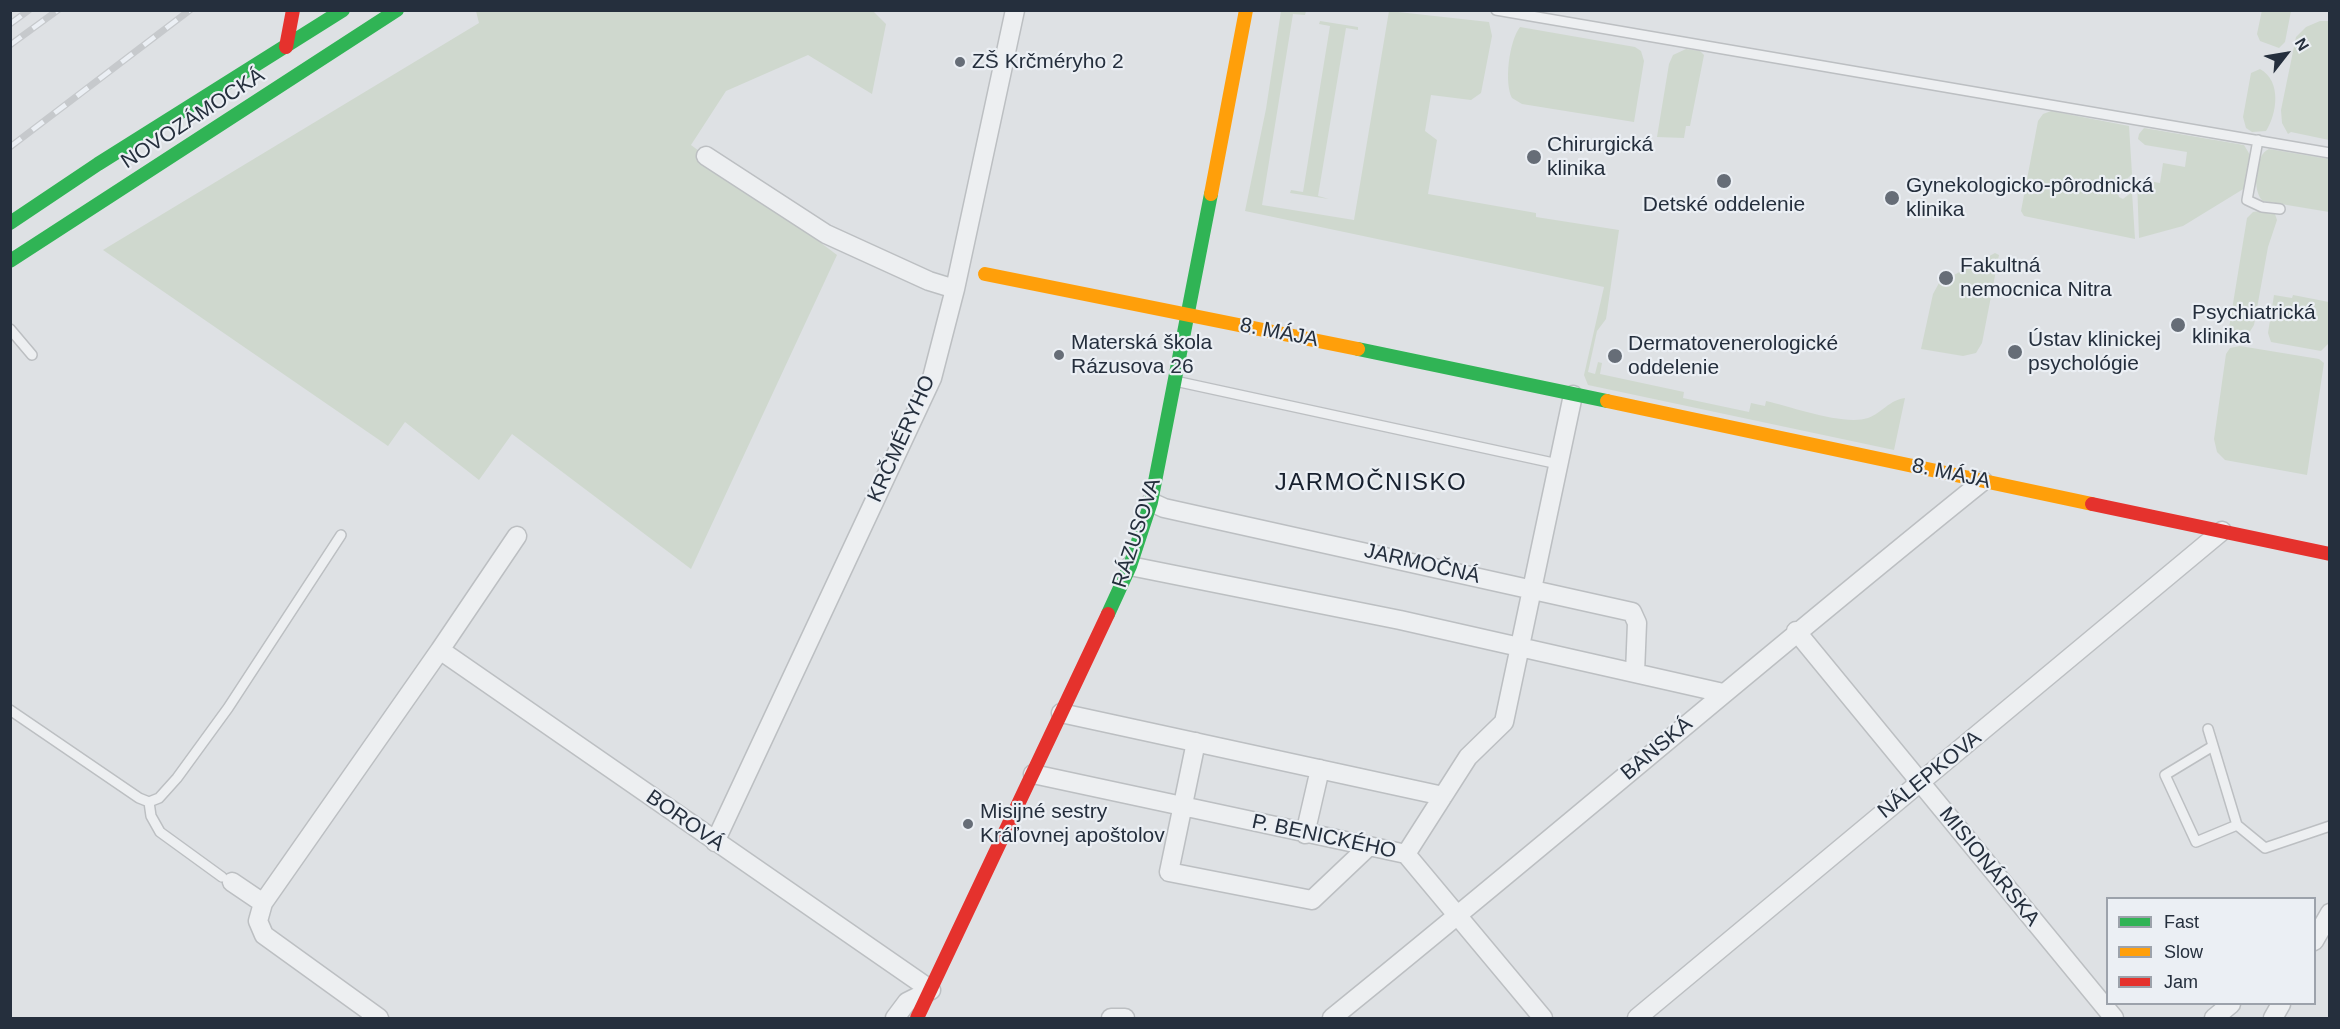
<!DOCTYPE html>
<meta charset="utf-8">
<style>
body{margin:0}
#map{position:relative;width:2340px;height:1029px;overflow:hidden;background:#dee1e4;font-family:Arial,sans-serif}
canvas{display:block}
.frame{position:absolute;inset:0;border:12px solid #252f3d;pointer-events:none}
.legend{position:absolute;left:2106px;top:897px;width:210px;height:108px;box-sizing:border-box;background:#ebeff4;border:2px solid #9ca2ab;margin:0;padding:8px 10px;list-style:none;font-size:18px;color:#252f3d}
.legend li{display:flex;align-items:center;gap:12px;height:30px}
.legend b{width:30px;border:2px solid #9ca2ab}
.north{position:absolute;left:2256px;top:24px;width:60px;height:60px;-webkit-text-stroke:4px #ebeff4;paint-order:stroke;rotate:59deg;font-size:16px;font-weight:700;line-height:24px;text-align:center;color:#252f3d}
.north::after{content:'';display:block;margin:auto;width:21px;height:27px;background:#252f3d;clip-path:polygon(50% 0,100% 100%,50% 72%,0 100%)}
</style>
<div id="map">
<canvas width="2340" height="1029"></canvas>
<div class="frame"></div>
<ul class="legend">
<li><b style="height:8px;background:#30b455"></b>Fast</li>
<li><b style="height:8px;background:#ff9f0a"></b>Slow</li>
<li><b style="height:8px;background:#e5322d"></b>Jam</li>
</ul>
<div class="north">N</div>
</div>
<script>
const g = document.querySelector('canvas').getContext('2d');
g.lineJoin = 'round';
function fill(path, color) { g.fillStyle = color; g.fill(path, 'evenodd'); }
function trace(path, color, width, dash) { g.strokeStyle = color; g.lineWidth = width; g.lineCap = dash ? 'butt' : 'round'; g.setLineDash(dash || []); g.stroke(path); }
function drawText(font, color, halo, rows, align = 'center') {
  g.font = font + ' Arial,sans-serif'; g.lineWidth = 4.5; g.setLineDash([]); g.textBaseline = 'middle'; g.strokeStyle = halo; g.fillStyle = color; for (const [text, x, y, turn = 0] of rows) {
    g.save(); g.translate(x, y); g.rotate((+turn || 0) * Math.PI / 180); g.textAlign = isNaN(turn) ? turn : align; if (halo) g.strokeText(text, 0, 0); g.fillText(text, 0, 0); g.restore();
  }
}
fill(new Path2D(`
 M872,10L886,24L872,94L808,55L726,91L691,145L837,255L691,569L512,434L479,480L405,422L388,446L103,250L479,23L476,11Z
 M2262,10L2291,11L2285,42L2279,48L2260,41L2257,34Z
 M1281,11H1306L1305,15L1293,14L1262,205L1354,220L1389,11L1489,22L1492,36L1481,93L1471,100L1431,95L1425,131L1437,140L1428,194L1536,213V217L1619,230L1606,319L1597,331L1588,372L1595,374L1598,362L1602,363L1600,374L1684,392L1683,398L1749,412L1751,403L1765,406L1766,401C1792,407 1844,426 1868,418C1882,413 1889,400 1905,398L1894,450L1588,385L1584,375L1604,287L1245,211L1266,109Z
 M1320,21L1358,27V30L1346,28L1318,196L1329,199L1290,193L1291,190L1303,192L1330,26L1319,24Z
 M2320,21H2329V140L2291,132L2288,134L2282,123L2281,110L2296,37L2306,27Z
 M1520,27L1635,47L1641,51L1644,61L1634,122L1522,104L1512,98C1504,83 1509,41 1520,27Z
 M1686,49L1700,51L1704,55L1690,126H1686L1684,138L1657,137L1669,64L1673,55Z
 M2260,69C2282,81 2277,114 2266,131L2252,132L2246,128L2243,117L2251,73Z
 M2051,111L2129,126L2132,174L2125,181L2119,179L2116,187L2119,197L2123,199L2132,192L2135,239L2024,216L2021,211L2038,121L2043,114Z
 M2144,128L2244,145L2250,155L2245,188L2183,226L2139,238L2137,179L2160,183L2163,163L2185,167L2187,152L2145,145L2138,139L2139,134Z
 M2269,149L2329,159V212L2263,201C2252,192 2254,155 2269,149Z
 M2259,211L2275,214L2277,220L2268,247L2254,325L2249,333L2239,338L2229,328L2247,218L2253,212Z
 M1995,253L1999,255L1982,343L1976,353L1963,356L1921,349L1933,294L1939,283Z
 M2274,295L2292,298L2293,295L2329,302V343L2321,351L2271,342L2268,333Z
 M2240,346L2319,359L2324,363L2307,475L2225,460L2217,452L2214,439L2226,354L2230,348Z`), '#cfd8ce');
const lane = new Path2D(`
 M1496,10L2330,153
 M2258,140L2247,200L2262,207L2280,209
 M10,329L32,355
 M1175,381L1558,464
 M10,710L139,798L149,802L159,798L177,778L228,708L341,535
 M2208,729L2237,825L2265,848L2330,826
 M2213,746L2165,775L2196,842L2237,825
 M149,802L151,816L160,832L222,877`);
const street = new Path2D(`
 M706,156L826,234L929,281L955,289
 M1151,502L1164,508L1632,612L1637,623L1635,673
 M517,536L440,650L931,990L907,1002L895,1018
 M1130,566L1400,620L1723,693
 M1796,631L2114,1018
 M1061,713L1443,796
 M1196,742L1169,872L1312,900L1368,847
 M1033,774L1406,854L1543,1018
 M1305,834L1320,769
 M715,842L932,378L955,289L1015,10
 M1406,854L1468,757L1504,722L1573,395
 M232,882L263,903
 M2314,941L2330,913
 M379,1018L264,935L258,921L263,903L440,650
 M1111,1018H1125
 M1332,1018C1551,841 1764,657 1983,481
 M1637,1018L2222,531
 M2214,1018L2231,1004
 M2273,1018L2281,1004`);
trace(lane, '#bcbfc2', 12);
trace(street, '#bcbfc2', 21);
trace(lane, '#edeff1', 9);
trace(street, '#edeff1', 18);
trace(new Path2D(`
 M10,223L98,164L343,10
 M10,261L397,10
 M1358,349L1607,401
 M1108,614L1130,566L1151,502L1211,194`), '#30b455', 14);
trace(new Path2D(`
 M1211,194L1246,10
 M985,274L1358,349
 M1607,401L2092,504`), '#ff9f0a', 14);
trace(new Path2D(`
 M286,47L293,10
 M2092,504L2330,554
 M917,1018L1108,614`), '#e5322d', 14);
const rail = new Path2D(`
 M10,24L29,10
 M10,45L58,10
 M10,147L190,10`);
trace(rail, '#c6c9cc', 7);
trace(rail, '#ebeff4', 4.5, [14]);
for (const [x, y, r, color] of [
 [960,62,6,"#666d77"],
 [1534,157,8,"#666d77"],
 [1724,181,8,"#666d77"],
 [1892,198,8,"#666d77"],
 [1946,278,8,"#666d77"],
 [2178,325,8,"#666d77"],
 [2015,352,8,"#666d77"],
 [1059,355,6,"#666d77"],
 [1615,356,8,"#666d77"],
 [968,824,6,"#666d77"]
]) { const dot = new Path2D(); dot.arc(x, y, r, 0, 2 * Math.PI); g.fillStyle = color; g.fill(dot); trace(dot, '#ebeff4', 2); }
drawText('21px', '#252f3d', '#ebeff4', [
 ["ZŠ Krčméryho 2",972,62],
 ["Chirurgická",1547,145],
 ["klinika",1547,169],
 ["Gynekologicko-pôrodnická",1906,186],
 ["klinika",1906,210],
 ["Detské oddelenie",1724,205,"center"],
 ["Fakultná",1960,266],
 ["nemocnica Nitra",1960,290],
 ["Psychiatrická",2192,313],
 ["klinika",2192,337],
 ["Ústav klinickej",2028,340],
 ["psychológie",2028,364],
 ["Materská škola",1071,343],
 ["Rázusova 26",1071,367],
 ["Dermatovenerologické",1628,344],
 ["oddelenie",1628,368],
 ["Misijné sestry",980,812],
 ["Kráľovnej apoštolov",980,836]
], 'left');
drawText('21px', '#252f3d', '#ebeff4', [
 ["NOVOZÁMOCKÁ",193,119,-33],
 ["8. MÁJA",1279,333,11],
 ["KRČMÉRYHO",902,439,-66],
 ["8. MÁJA",1951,474,12],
 ["RÁZUSOVA",1137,533,-72],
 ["JARMOČNÁ",1422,564,13],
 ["BANSKÁ",1657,749,-40],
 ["NÁLEPKOVA",1930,775,-39],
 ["BOROVÁ",685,821,35],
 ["P. BENICKÉHO",1324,837,12],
 ["MISIONÁRSKA",1989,867,51]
]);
g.letterSpacing = '1.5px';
drawText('24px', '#17202e', '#ebeff4', [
 ["JARMOČNISKO",1371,483]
]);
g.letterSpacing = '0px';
</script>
